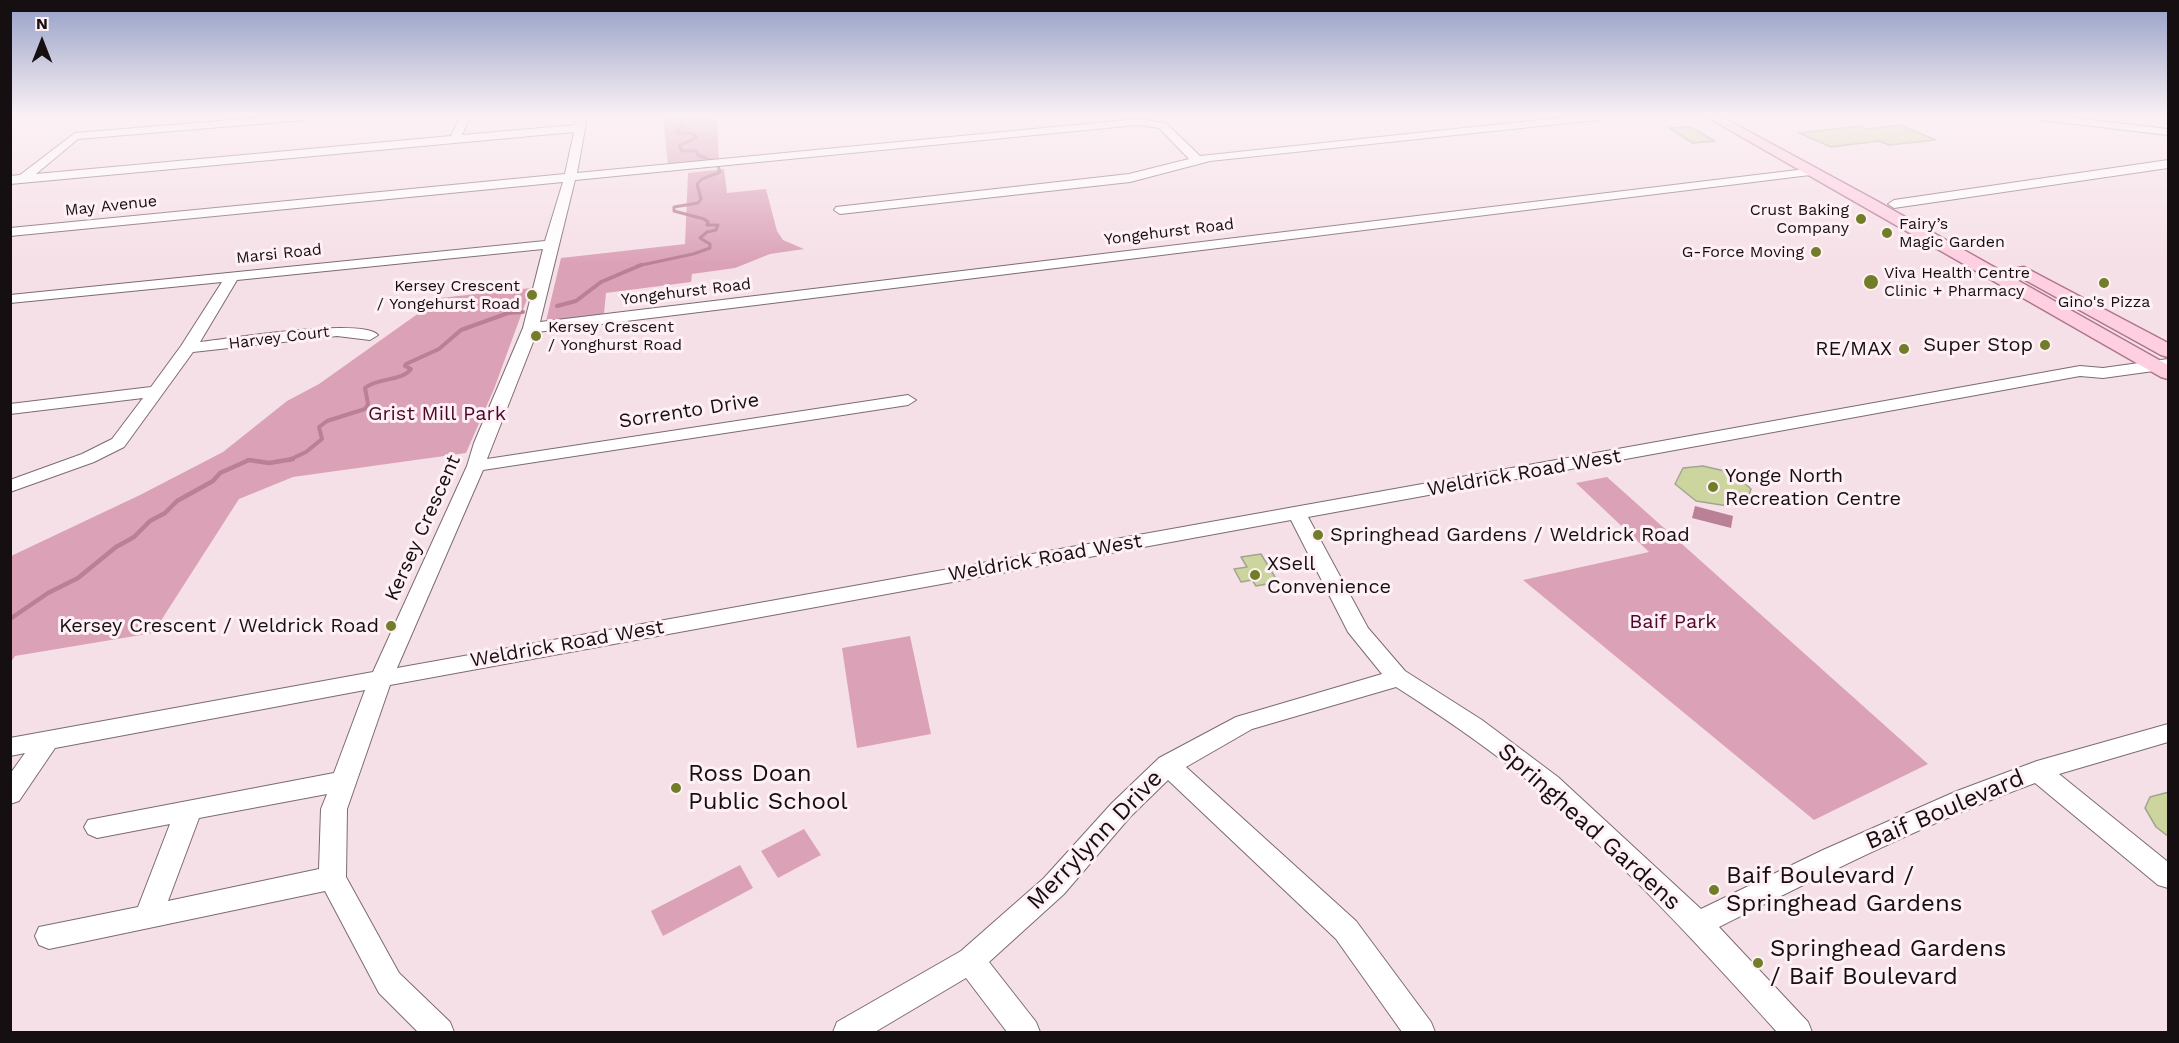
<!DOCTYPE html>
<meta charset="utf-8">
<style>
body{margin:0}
#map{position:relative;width:2179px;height:1043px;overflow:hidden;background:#f6e0e8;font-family:"Work Sans",sans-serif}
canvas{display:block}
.frame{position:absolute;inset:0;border:12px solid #160f11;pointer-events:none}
.north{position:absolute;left:12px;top:12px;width:60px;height:60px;-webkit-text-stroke:4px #fef0f5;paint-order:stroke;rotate:0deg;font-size:16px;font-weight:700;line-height:24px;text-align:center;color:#160f11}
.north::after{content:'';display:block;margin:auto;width:21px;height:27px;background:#160f11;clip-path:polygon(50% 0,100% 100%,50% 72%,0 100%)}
</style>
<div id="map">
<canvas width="2179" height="1043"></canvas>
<div class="frame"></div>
<div class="north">N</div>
</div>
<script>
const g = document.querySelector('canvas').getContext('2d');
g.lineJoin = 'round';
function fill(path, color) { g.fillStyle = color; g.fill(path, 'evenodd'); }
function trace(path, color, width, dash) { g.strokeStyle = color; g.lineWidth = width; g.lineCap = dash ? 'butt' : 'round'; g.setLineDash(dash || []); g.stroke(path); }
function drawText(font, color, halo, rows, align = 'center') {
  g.font = font + ' "Work Sans",sans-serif'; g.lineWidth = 6; g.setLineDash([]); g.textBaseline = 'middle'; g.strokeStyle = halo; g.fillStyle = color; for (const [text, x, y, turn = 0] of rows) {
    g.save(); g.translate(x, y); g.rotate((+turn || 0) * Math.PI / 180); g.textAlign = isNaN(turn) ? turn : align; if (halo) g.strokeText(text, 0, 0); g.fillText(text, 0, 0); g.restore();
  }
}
fill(new Path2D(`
 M663,117H717L719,161L668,165Z
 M724,169L727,193L766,189L777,231L783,240L804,249L770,254L735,268L692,274L691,282L606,293L604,314L546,321L561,258L685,244L688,173Z
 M531,288L494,389L466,453L293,477L239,499L153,633L15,656L11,662V556L140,495L223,452L287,401L319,384L440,298Z
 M1607,477L1928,764L1814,820L1523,580L1649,552L1576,483Z
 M910,636L931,734L857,748L842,648Z
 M804,829L821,855L778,878L761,851Z
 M740,865L753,888L663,936L651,911Z`), '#dba2b7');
fill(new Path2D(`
 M1695,506L1733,516L1731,528L1692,518Z`), '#b98096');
trace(new Path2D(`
 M680,117L683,124L676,133H691L697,137L679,146L682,151H696L698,155L713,161
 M637,266L693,254L710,248V244L700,238L707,232L716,230L718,225H707L708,222L704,219L674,211V207L698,203L701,199L697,184L702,179L720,172L718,166`), '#b98096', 3);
trace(new Path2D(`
 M557,306L576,301L601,282L641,265
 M248,460H251
 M289,460L306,452L322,439L319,427L327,421L365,409L368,404L365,388C378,377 401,382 411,369L405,366L406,364L439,349L461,330L508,313L523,312`), '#b98096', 4);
trace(new Path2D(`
 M10,619L48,593L78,578L116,547L134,537L150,521L165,513L177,501L213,481L220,473L249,460L269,463L293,459`), '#b98096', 4.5);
const building = new Path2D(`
 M1900,125L1936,140L1889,145L1879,141L1831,147L1799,133L1860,126L1867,129Z
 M1691,127L1715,141L1693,143L1669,128Z
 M1703,466L1733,473L1751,489L1747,501L1728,506L1696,501L1675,484L1683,468Z
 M1261,554L1278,582L1256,586L1252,580L1241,582L1234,569L1247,567L1241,557Z
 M2169,792V837L2156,827L2145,808L2150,797Z`);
fill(building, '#cbd59d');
trace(building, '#a1a593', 1.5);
const minor = new Path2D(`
 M268,117H310L305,120L78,139L36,174L451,136L460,117H470L462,135L575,125L577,117H587L577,173L1137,119L1166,123L1200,156L1568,117H1602L1597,120L1210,161L1130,182L840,214L834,210L836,207L1129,174L1189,159L1159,128L1137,125L575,180L540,322L1814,168L1816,171L1810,175L537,332L487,459L908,395L916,400L908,405L483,470L397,668L2080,366L2103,368L2168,359V369L2103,378L2080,376L1308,517L1368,628L1405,671L1482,720L1558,777L1701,909L1823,850L1957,791L2037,761L2168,724V742L2059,774L2168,862V888L2158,885L2035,783C1926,823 1823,875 1719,927L1808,1022L1812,1032H1777C1702,949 1625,865 1540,791C1495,752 1446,719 1396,687L1252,729L1186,767L1356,921L1431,1022L1435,1032H1402L1336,939L1168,780L1130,817L1064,894L989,962L1036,1022L1040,1032H1007L966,978L875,1032H833L837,1022L961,951L1044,878L1112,803L1159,758L1236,717L1382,674L1348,632L1291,520L390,685L347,809L346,877L399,973L450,1022L454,1032H418L379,993L325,891L49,949L39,945L35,936L39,927L138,907L170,824L97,838L88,834L84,827L88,820L334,773L365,690L55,748L19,801L10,804V774L25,753L10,756V738L373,672L467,466L474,443L523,328L543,249L237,280L200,342C228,339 362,317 378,335L370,340L337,336L193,352L124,447L94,462L10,492V480L82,454L112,439L143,398L10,414V404L151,387L181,346L222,282L10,303V295L545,241L563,182L10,236V228L565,174L574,132L10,184V176L20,175L75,133ZM327,794L321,809L319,869L168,901L199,818Z
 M2036,117H2067L2168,129V135L2041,120Z
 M2168,160V168L1894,208L1888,204L1894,200Z`);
const major = new Path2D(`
 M1707,117H1722L1875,200L2168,365V379L2161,377Z
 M2024,267L2168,343V357L2161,355L2018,276L2015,272L2018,268Z`);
trace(minor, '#7d6b71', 2);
trace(major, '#ad768b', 3);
fill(minor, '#fff');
fill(major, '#fecee1');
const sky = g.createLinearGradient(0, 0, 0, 263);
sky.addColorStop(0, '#959fc7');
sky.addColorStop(0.44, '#fbf1f5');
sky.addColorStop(1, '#fbf1f500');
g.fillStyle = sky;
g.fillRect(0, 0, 2179, 263);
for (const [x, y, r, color] of [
 [1861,219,6,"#717d29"],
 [1887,233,6,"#717d29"],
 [1816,252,6,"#717d29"],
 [1871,282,8,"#717d29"],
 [2104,283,6,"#717d29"],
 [532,295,6,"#717d29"],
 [536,336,6,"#717d29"],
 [2045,345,6,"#717d29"],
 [1904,349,6,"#717d29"],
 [1713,487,6,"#717d29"],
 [1318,535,6,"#717d29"],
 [1255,575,6,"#717d29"],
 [391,626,6,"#717d29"],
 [676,788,6,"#717d29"],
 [1714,890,6,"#717d29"],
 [1758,963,6,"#717d29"]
]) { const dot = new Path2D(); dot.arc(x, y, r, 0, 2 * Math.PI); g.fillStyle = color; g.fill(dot); trace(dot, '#fef0f5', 2); }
drawText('16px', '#160f11', '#fef0f5', [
 ["May Avenue",111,206,-6],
 ["Yongehurst Road",1169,232,-7],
 ["Marsi Road",279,254,-6],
 ["Yongehurst Road",686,292,-7],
 ["Harvey Court",279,338,-7]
]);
drawText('16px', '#160f11', '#fef0f5', [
 ["Crust Baking",1849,210],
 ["Company",1849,228],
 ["Fairy’s",1899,224,"left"],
 ["Magic Garden",1899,242,"left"],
 ["G-Force Moving",1804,252],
 ["Viva Health Centre",1884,273,"left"],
 ["Clinic + Pharmacy",1884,291,"left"],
 ["Kersey Crescent",520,286],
 ["/ Yongehurst Road",520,304],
 ["Gino's Pizza",2104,302,"center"],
 ["Kersey Crescent",548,327,"left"],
 ["/ Yonghurst Road",548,345,"left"]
], 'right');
drawText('20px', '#160f11', '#fef0f5', [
 ["Super Stop",2033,345],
 ["RE/MAX",1892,349],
 ["Yonge North",1725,476,"left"],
 ["Recreation Centre",1725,499,"left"],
 ["Springhead Gardens / Weldrick Road",1330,535,"left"],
 ["XSell",1267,564,"left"],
 ["Convenience",1267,587,"left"],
 ["Kersey Crescent / Weldrick Road",379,626]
], 'right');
drawText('20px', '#160f11', '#fef0f5', [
 ["Sorrento Drive",689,411,-9],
 ["Weldrick Road West",1524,473,-10],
 ["Kersey Crescent",423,528,-66],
 ["Weldrick Road West",1045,558,-10],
 ["Weldrick Road West",567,644,-10]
]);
drawText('20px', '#4d072d', '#fef0f5', [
 ["Grist Mill Park",437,414],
 ["Baif Park",1673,622]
]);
drawText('24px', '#160f11', '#fef0f5', [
 ["Ross Doan",688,774],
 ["Public School",688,802],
 ["Baif Boulevard /",1726,876],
 ["Springhead Gardens",1726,904],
 ["Springhead Gardens",1770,949],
 ["/ Baif Boulevard",1770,977]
], 'left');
drawText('24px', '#160f11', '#fef0f5', [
 ["Baif Boulevard",1945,810,-23],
 ["Springhead Gardens",1589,827,42],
 ["Merrylynn Drive",1095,840,-46]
]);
</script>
